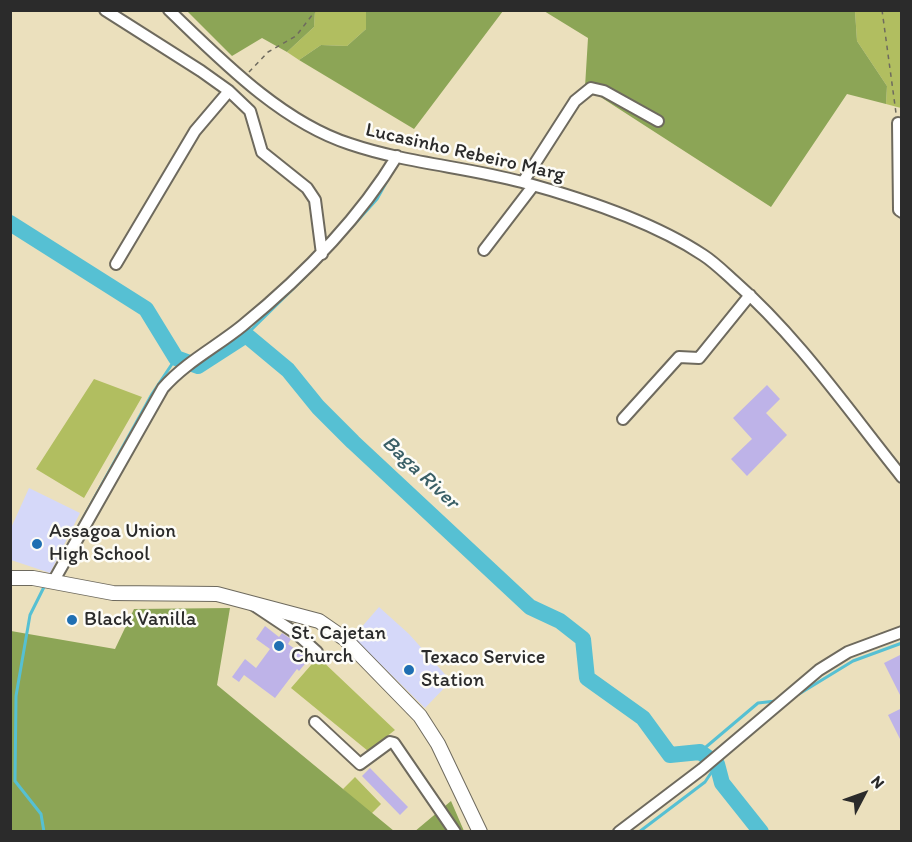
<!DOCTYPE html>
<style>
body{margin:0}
#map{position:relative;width:912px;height:842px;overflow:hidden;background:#ebe0bd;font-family:Itim,sans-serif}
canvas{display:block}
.frame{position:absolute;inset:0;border:12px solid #2b2b2b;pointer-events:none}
.north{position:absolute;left:834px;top:764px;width:60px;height:60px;-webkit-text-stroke:4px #fdfcf7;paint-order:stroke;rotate:49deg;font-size:16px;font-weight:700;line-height:24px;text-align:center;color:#2b2b2b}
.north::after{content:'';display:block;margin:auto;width:21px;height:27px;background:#2b2b2b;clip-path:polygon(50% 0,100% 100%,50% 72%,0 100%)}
</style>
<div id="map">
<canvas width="912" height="842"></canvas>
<div class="frame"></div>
<div class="north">N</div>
</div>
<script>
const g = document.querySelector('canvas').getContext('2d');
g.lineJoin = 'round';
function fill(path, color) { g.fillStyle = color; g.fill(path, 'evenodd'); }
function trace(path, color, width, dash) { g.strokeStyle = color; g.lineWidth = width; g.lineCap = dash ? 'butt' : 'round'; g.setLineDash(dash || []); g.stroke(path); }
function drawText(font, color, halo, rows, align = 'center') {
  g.font = font + ' Itim,sans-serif'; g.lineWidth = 5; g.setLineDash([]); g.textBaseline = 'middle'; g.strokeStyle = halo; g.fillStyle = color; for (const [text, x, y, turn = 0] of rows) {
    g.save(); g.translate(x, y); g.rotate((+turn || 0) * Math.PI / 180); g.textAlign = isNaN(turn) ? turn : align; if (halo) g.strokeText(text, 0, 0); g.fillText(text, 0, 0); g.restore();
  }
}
fill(new Path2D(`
 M29,488L80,513L50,573L11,560V528Z
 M379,607L409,634L451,681L425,708L353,637Z`), '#d5d8f9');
fill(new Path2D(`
 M315,11H366V29L347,46L321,45L299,60L287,52L314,27Z
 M855,11H901V108L886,104L887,86L857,41Z
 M94,379L142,397L84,498L36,469Z
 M318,657L395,730L368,751L291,688Z
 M355,777L381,804L369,816L343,789Z`), '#b1be60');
fill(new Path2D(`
 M187,11H315L314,27L287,52L262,38L232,56Z
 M366,11V10L503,11L414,129L299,60L321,45L347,46L366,29Z
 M544,11H855L857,41L887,86L886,104L847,94L771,207L585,87L588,38Z
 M230,608L217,685L394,831H11V631L115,649L134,609Z
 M451,801L464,831L414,832Z`), '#8ca556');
trace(new Path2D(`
 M351,228L377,199L387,181
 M246,335L306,276
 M65,551L152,394L176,358
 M799,694L853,661L902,643
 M700,752L758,703L776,701
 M44,832L41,814L15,781L16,696L30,615L45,585
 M639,832L705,782L717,764`), '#56c0d3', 3);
trace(new Path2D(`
 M10,223L146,309L176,358L198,366L246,335L288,370L318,407L353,442L530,607L560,621L583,639L587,678L643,718L670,755L700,752L717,764L722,783L761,832`), '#56c0d3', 16);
fill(new Path2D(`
 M767,385L780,399L766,413L787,435L747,476L731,459L752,439L733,418Z
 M265,626L279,637L282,633L291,639L288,644L309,659L299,671L297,669L275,698L244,675L239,682L232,677L245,659L256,668L270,649L256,639Z
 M902,654V699L884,663Z
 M902,708V743L888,715Z
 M370,768L408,807L400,815L362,776Z`), '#beb3e8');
const minor = new Path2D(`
 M105,10L201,71L229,91L250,111L262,152L307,188L315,200L322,254
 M169,10C220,59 281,122 350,144C406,163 466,167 522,182C581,198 652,221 703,255C714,262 724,272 734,281C799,338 848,410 902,477
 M898,123L899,210L902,212
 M523,182L575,101L591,88L604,91L658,121
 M484,250L533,186
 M116,264L195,131L229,91
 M623,419L679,357L699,358L750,295
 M53,582L163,388C186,362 216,347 242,326C302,277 357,222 397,156
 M252,604L297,634L317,652
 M315,722L360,764L390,742L394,743L455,832
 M619,832L702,769L819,670L848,652L902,632`);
const major = new Path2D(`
 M10,578H33L113,593L217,594L319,621L345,639L420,716L438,744L480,832`);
trace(minor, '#6e6a5e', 14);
trace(major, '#6e6a5e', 16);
trace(new Path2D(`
 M882,10L896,113
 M249,72L268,52L296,36L316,10`), '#6e6a5e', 1.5, [4.5, 4.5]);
trace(minor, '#fff', 10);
trace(major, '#fff', 14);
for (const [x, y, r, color] of [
 [37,544,6,"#1f6fb2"],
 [72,620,6,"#1f6fb2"],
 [279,646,6,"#1f6fb2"],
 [409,670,6,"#1f6fb2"]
]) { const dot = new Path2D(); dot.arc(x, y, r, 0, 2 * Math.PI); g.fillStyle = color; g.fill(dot); trace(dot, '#fdfcf7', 2); }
drawText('20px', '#2b2b2b', '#fdfcf7', [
 ["Lucasinho Rebeiro Marg",465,153,13]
]);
drawText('20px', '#2b2b2b', '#fdfcf7', [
 ["Assagoa Union",49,532],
 ["High School",49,555],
 ["Black Vanilla",84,620],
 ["St. Cajetan",291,634],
 ["Church",291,657],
 ["Texaco Service",421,658],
 ["Station",421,681]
], 'left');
drawText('italic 21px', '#3a5f66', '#fdfcf7', [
 ["Baga River",420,473,43]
]);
</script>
